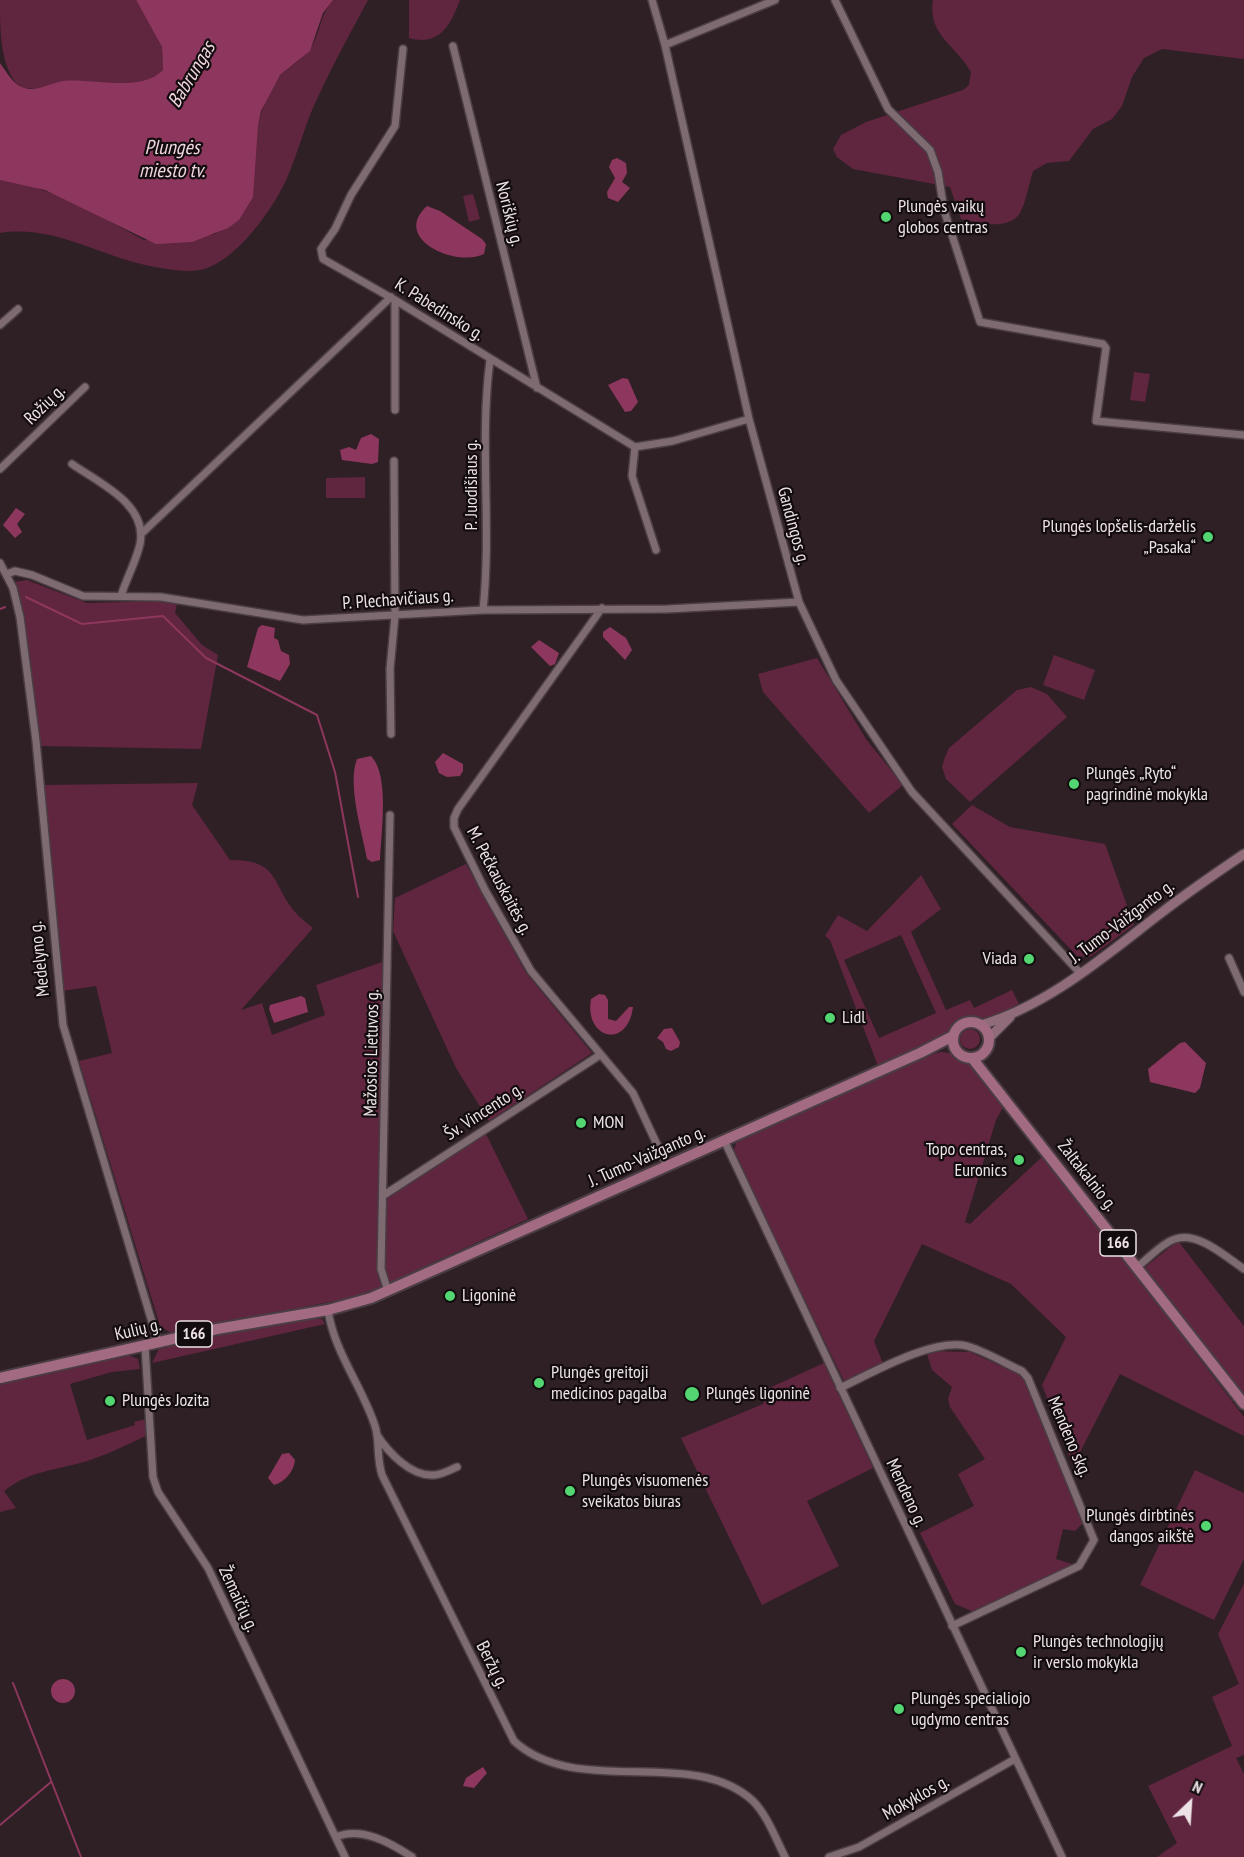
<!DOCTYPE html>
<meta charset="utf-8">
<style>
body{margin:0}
#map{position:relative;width:1244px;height:1857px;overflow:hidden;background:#2f2025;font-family:"PT Sans Narrow",sans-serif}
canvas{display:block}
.north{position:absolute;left:1160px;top:1773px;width:60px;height:60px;-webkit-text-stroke:4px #120c0e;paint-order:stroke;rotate:25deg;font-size:16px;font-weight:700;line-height:24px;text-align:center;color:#ede2e6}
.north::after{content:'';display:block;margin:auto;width:21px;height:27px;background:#ede2e6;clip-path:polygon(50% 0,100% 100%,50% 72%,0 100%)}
</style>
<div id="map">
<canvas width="1244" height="1857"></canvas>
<div class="north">N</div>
</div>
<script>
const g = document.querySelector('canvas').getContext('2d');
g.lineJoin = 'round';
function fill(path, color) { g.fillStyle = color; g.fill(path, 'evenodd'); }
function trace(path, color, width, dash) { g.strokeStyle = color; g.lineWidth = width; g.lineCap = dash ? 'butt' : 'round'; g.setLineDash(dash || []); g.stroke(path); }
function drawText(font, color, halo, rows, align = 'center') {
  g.font = font + ' "PT Sans Narrow",sans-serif'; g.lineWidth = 4.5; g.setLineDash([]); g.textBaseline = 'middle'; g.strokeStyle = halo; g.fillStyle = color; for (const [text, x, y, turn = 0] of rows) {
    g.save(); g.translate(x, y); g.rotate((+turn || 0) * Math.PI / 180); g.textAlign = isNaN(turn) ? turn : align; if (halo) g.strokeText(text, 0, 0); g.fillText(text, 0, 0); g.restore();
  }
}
fill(new Path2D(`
 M0,0H136L162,47L163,70C141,92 97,80 69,81C52,82 31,96 16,83C0,63 0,28 0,0Z
 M333,0H368C351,32 333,64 318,97C305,123 299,151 287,178C274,208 234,265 199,270C183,273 161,268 145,265C95,254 53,225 0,233V180L26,184L68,199L144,240L215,234L239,220C248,177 252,124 273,85C283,67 306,61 314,42C322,25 320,16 333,0Z
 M409,0H460C451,24 440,47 409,38Z
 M933,0H1244V59L1162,49L1144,58L1132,77L1122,106L1112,119L1093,129L1069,161L1047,163L1033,171C1029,184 1026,202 1020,213C1009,231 977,223 961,219L950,187L853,169L837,157L833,149L841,135L866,122L963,90L969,85L971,72C956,45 927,35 933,0Z
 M473,194L480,219L469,222L463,196Z
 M1134,372L1150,374L1145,402L1130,400Z
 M365,477V498H326V478Z
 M27,580L87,603L159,601L177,604L175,613L202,645L218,655L201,749L40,746L25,626L14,582Z
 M1054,655L1095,670L1084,700L1043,685Z
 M817,658L866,739L903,785L869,813L763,692L758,674Z
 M1031,687L1047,694L1067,717L970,802L946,779L942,767L945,757L949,748L1017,690Z
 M198,783L192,805L230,860C280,860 271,883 295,912C300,918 307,923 313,928L241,1010L262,1003L272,1035L325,1015L316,985L385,961L380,1201L485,1132L528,1219L376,1289L350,1298L171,1333L160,1326L79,1061L112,1053L96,986L62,991L43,785Z
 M972,805L1010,827L1105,844L1134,925L1090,957L1077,956L952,824Z
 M466,864L526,973L592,1053L489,1121L456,1068L393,931L395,898Z
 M921,875L941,909L911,932L946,1010L970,1000L974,1008L1012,990L1019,1004L994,1018L985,1020L963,1018L945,1038L878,1066L830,940L825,936L838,915L867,931ZM901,935L936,1013L879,1038L844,960Z
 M960 1039a10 10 0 1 1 20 0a10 10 0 1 1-20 0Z
 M941,1052C971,1053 988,1083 1005,1104L996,1120L965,1222L970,1224L1044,1155L1244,1417V1436L1120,1374L1073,1466L1042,1385L1066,1337L1011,1284L922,1244L874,1341L884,1366L845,1383L733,1153L737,1140L923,1056Z
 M1178,1241L1244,1326V1396L1145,1267Z
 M305,1319H322L325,1324L152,1363L159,1349L222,1333Z
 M936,1351L970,1352L1023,1376L1083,1523L1075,1531L1063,1529L1056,1559L1072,1564L1071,1567L974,1612L955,1604L920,1533L974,1506L958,1474L985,1459L950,1407L948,1399L952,1387L932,1370L927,1354Z
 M128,1355L138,1359L140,1369L112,1372L70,1384L87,1440L135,1425L134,1422L145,1419L146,1436C128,1444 111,1453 93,1459C62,1470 31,1469 4,1491L16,1508L0,1512V1383Z
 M824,1363L873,1468L807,1501L839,1566L762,1605L681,1438L763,1404L767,1389Z
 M1195,1470L1244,1493V1559L1214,1620L1140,1585Z
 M1244,1584V1755L1236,1758L1244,1774V1857H1157L1177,1843L1148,1786L1232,1746L1212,1697L1239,1684L1218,1634Z`), '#60253f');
fill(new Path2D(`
 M136,0H333L323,13L310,51L280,75L261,111L258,125L253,197L239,220L228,228L192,242L156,244L45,190L0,180V63C6,71 12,83 22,87C35,93 50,83 63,81C92,78 140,93 163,70L162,47Z
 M617,158L626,163L627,173L622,182L630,188L618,202L608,198L607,192L615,178L609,167L612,160Z
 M427,206L440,211L482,239L486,244L484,254C455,268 391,238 427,206Z
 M623,378L628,379L638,402L631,411L625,412L608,385Z
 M371,434L379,439L378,462L372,464L342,460L340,450L349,447L356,450L361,438Z
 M16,508L25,514L17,524L22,532L15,538L3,525Z
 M262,625L275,628L274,638L278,640L281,651L289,655L290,664L280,681L247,667L258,628Z
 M610,627L626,638L632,650L625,660L603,637V632Z
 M539,640L559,653L555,664L550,666L531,647Z
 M443,753L463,764V771L460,776L447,777L439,773L435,762Z
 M371,756C390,775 381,834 380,860L372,862L367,859C362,832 347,784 357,759Z
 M599,994L605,995L608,1000V1019L616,1021L629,1007H633C627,1051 584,1038 591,999Z
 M301,996L305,998L308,1012L274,1023L269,1009L270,1005Z
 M672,1028L680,1042L679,1047L671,1051L666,1049L663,1042L657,1038L664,1029Z
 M1185,1042L1206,1063L1200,1088L1195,1093L1150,1082L1148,1069L1180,1043Z
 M289,1453L295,1460C294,1471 285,1482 274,1485L268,1478L282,1454Z
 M51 1691a12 12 0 1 1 24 0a12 12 0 1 1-24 0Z
 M483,1767L487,1773L474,1788L463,1786L466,1778Z`), '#8e375e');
trace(new Path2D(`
 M26,597L82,624L163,616L206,658L317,715L335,772L358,897
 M0,609L5,607
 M13,1683L81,1857
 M0,1825L51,1782`), '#8e375e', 2);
const street = new Path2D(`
 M652,0L665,45L749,419L799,602L836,680L912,792L1081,974
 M835,0L888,109L930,150L938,172L944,210L980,322L1103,344L1106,348L1096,421L1244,435
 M665,45L775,0
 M453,46L537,388
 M403,49L395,126L351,195L335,229L321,249L323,259L395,300L635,447L673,441L749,419
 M0,325L18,309
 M395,410V300
 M635,447L632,476L656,550
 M72,464C99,483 148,504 140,544C136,562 126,579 121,596
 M0,469L85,387
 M141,534L391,297
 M0,563L13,588L20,617L36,741L63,1025L158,1342
 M7,574L15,571L32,575L83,596L161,597L303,620L483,610L667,609L799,602
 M602,608L458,809L454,818V827L485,890L531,971L633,1093L667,1166
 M483,610C492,527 479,443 490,360
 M391,734L390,669L395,616L394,461
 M1229,958L1244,992
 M724,1140L1062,1857
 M384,1195L600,1055
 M1137,1267C1148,1259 1162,1243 1175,1239C1198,1231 1226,1257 1244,1269
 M388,1291L381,1269L390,815
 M328,1310C334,1352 362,1386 375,1426C380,1440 376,1456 382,1475L514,1741C577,1799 693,1745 753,1801C767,1815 776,1839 785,1857
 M145,1346L153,1477L158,1492L208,1568L345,1857
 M840,1388C872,1373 932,1338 967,1346C985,1351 1004,1363 1022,1371L1028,1378L1094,1540L1079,1566L952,1626
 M377,1435C388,1452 411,1477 434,1475C441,1475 450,1470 457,1467
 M336,1837C361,1826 391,1843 412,1857
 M829,1857L859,1847L1015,1759`);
const secondary = new Path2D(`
 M981,1025C1049,1005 1106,955 1161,913C1188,892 1216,873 1244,854
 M989,1038L1010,1017`);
const primary = new Path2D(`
 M953 1040a18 18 0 1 1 36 0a18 18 0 1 1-36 0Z
 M972,1058L1244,1404
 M0,1378L217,1329L328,1310L371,1298L920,1053L953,1036`);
trace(street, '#4a3d43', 10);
trace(secondary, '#4a3d43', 12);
trace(primary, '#4a3d43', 14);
trace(street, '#7e6b72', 7);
trace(secondary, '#906b7a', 9);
trace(primary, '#a36b82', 10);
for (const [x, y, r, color] of [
 [886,217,6,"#53d672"],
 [1208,537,6,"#53d672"],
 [1074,784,6,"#53d672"],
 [1029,959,6,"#53d672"],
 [830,1018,6,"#53d672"],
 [581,1123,6,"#53d672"],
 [1019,1160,6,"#53d672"],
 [450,1296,6,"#53d672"],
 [539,1383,6,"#53d672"],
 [692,1394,8,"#53d672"],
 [110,1401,6,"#53d672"],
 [570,1491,6,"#53d672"],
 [1206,1526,6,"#53d672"],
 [1021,1652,6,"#53d672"],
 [899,1709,6,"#53d672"]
]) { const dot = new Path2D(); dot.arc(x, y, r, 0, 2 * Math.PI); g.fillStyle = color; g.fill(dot); trace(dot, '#120c0e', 2); }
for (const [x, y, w] of [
 [1118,1243,36],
 [194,1334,36]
]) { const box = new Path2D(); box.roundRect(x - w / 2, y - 13, w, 26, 4.5); g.fillStyle = '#120c0e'; g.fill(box); trace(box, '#ede2e6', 1.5); }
drawText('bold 16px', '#ede2e6', null, [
 ["166",1118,1243],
 ["166",194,1334]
]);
drawText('18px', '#ede2e6', '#120c0e', [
 ["Plungės vaikų",898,207],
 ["globos centras",898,228],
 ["Plungės lopšelis-darželis",1196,527,"right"],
 ["„Pasaka“",1196,548,"right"],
 ["Plungės „Ryto“",1086,774],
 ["pagrindinė mokykla",1086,795],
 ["Viada",1017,959,"right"],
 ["Lidl",842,1018],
 ["MON",593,1123],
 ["Topo centras,",1007,1150,"right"],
 ["Euronics",1007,1171,"right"],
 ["Ligoninė",462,1296],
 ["Plungės greitoji",551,1373],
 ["medicinos pagalba",551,1394],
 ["Plungės ligoninė",706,1394],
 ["Plungės Jozita",122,1401],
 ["Plungės visuomenės",582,1481],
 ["sveikatos biuras",582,1502],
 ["Plungės dirbtinės",1194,1516,"right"],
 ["dangos aikštė",1194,1537,"right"],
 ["Plungės technologijų",1033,1642],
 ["ir verslo mokykla",1033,1663],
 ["Plungės specialiojo",911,1699],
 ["ugdymo centras",911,1720]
], 'left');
drawText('18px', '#ede2e6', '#120c0e', [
 ["Noriškių g.",509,214,76],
 ["K. Pabedinsko g.",439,310,32],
 ["Rožių g.",45,405,-44],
 ["P. Juodišiaus g.",472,485,-90],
 ["Gandingos g.",793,526,75],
 ["P. Plechavičiaus g.",398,600,-4],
 ["M. Pečkauskaitės g.",499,881,62],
 ["J. Tumo-Vaižganto g.",1122,922,-37],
 ["Medelyno g.",40,959,-96],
 ["Mažosios Lietuvos g.",372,1053,-89],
 ["Šv. Vincento g.",484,1112,-33],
 ["J. Tumo-Vaižganto g.",647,1157,-24],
 ["Žaltakalnio g.",1087,1176,52],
 ["Kulių g.",138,1330,-13],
 ["Mendeno skg.",1069,1437,67],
 ["Mendeno g.",906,1493,65],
 ["Žemaičių g.",238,1599,65],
 ["Beržų g.",492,1665,63],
 ["Mokyklos g.",916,1798,-29]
]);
drawText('italic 20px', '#f0d6df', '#120c0e', [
 ["Babrungas",192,75,-59],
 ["Plungės",172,148],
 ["miesto tv.",172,171]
]);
</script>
